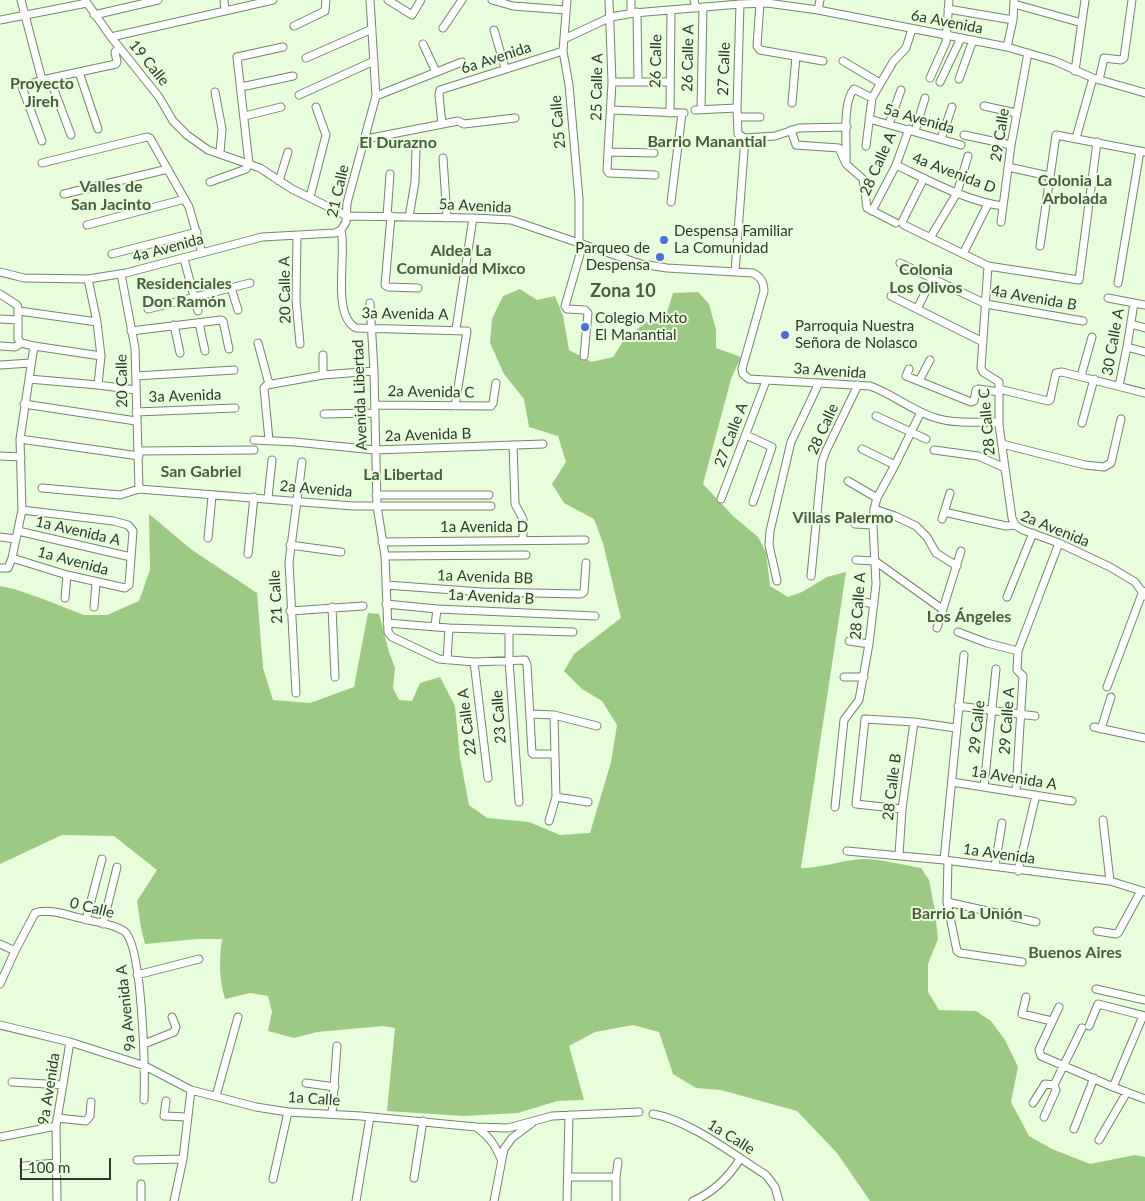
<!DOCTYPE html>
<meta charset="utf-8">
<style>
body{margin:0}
#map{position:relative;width:1145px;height:1201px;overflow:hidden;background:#e7fddc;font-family:Lato,sans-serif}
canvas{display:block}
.scale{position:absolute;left:20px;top:1158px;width:91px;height:22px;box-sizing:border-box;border:2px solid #30382c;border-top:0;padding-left:6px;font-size:15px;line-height:18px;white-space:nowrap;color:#30382c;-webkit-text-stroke:4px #e7fddc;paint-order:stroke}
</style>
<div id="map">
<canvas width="1145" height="1201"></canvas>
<div class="scale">100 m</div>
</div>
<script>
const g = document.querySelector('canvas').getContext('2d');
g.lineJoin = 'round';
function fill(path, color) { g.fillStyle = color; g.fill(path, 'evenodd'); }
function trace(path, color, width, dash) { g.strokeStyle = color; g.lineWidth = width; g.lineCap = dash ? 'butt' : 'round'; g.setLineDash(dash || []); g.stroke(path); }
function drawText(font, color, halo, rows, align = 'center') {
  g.font = font + ' Lato,sans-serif'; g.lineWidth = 4; g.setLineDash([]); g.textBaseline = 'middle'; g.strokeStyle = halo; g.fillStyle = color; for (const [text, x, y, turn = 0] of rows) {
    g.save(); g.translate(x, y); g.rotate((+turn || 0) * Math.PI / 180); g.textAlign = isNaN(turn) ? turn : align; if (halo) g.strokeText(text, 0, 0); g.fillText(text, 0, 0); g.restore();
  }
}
fill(new Path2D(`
 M520,289L537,300L555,296L563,316L569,350L591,362L613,357L625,338L647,322L665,319L673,293L698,292L709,304L716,330V348L741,357L731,379L703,484L733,516L758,537L766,552L770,586L788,597L802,592L827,577L846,572L801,868C822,868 842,860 863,859C882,859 902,865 921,868L929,880L935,911L938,939L928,964V992L939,1010L976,1011L991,1021L1005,1040L1018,1067L1011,1102L1029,1136L1052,1149L1090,1164L1135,1155L1145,1157V1201H870L837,1153L797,1111L721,1090L696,1088L673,1074L659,1032L633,1025L595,1032L569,1046L584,1100L557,1101L518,1113L463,1116L387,1111L395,1028L383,1026L317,1032L294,1038L268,1031L272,1012L268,996L250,993L225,999C219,979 219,960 222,939H197L145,944L141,928L137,901L157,870L114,836L62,835L0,864V586L14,589L43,599L84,615H107L139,601L150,570L149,514L192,550L257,593L263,668L273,700L310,703L354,687L368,613L379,614L389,652L395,668L393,688L399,700L412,701L420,683L440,677L455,706L460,758L469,805L487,818L529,822L560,835L590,833L611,762L617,725L602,701L582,689L564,671L574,654L621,618L603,543L594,519L564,503L552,484L566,462L558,436L529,427L524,399L504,374L490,343L492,319L503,296Z`), '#9cca84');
const minor = new Path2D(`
 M21,0L42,80
 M85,0L111,37L159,97L173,121L187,135L208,150L260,168L292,189L347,216L473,218L511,220L641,264L667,268L753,273C761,277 764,282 764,291L742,369L743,374L749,379L870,386C893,394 911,410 933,417C952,424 975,422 995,422L999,425
 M224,0L225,11
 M370,0L376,96L347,203L346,222L341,230C347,254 331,315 356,328L467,331L455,406
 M388,0L412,15L421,0
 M492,0L513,6L566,10
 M567,0L563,51L569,85L579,199V243
 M609,0L612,82L607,170L609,173L655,175
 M631,0V13
 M694,0L696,8
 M760,3L757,46L760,50L823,61
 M740,4L737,108L738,134L745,138L775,136L799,128L847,127
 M1014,4L1082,23
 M948,9L1013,20
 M818,10L820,0
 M637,12L638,81
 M94,15L158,0
 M0,20L87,3
 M294,26L325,11L326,0
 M443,28L462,0
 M494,30L505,68
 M111,37L273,0
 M564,39L611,17L634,13L740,4L767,3L818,10L1007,47L1055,61L1093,78L1145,93
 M423,44L436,72
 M1007,47L1013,20L1014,1
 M306,58L372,29
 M843,61L880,83
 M1075,71L1085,0
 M79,72L98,129
 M930,78L946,42L949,0
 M50,79L71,135
 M959,79L973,40
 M1099,80L1104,58L1121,60L1124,58L1132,0
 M612,82H670
 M940,82L961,38
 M241,87L293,76
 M215,92L222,129L220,153
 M299,95L374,61
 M376,96L462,62
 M792,103L796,56
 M984,106L1016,113
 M701,109L703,7
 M611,110L682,113
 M695,110L737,108
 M670,113L671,10
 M245,116L281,107
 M737,117H760
 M869,119L961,145
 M442,124L439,95L440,90L563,51
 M889,124L901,90
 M791,130L796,145L839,148L846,164L863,179L867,208L896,223
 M915,131L925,98
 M964,135L1011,145
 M1076,138L1093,78
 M366,139L458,121L464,124L515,118
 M941,139L952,107
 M42,141L22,87L42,80L116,64L117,62L115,52L119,47
 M866,146L872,98L893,62L906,48L912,29
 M608,152L654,153
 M443,158L447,218
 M846,162C847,143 842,102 854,89L872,98
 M42,163L147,137L150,138L189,207L202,253
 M896,165C930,181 966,201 1003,206
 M1008,167L1049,176
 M924,178L902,222L904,225L988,266L1079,280L1097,142
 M279,181L288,152
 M210,182L246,169L249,164L237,57L283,47
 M64,194L168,169
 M310,197L326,135L316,107
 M671,202L682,113H684
 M872,211L896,165L909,129
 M387,216L390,174
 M391,216L385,285L388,287L418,288
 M409,217L415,182L416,149
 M1001,222L1011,145L1028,53
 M87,225L185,199
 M297,236L296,300L300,344
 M930,238L957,193L968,156
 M583,244L565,306L567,309L585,310L588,313L584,356
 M1040,246L1056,135L1145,152
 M112,254L197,232
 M963,254L988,204
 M184,259L198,311
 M900,263L986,304L1083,321
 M988,266L981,368L983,372L999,382V425L1012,518L1015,525
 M0,272L24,278L88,279L126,273L262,237L335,233L341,230
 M735,272L745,138
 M121,274L135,348L139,489
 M88,279L97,322L101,356L98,385
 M1118,283L1140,151
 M231,288L238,310
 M0,294L17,305L18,308V339L21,343L34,346L20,439L22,510L12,558L8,568H0
 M891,296L983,342
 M1108,298L1145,305
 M370,303L374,371L377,506L385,556L388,632L392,637L439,659L474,662L525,660L527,665L532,753L533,754H555
 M148,309L250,283
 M917,309L932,279
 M19,311L97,322
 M0,319L18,320
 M199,323L205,351
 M1131,324L1145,328
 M174,325L180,353
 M456,329L473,218
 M131,331L221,320L223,321L229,349
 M258,343L269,384
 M0,346L15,347L21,343
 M34,346L101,356
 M1127,347L1145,352
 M0,365L31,363
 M909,369L906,376L971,402L974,401L976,390L978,389L999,392
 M323,375V355
 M136,376L234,370
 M1081,376L1092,337
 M29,379L98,385L136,390
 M919,381L930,360
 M1119,386L1127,347L1134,303
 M999,389L1048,401L1050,400L1056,373L1062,372L1145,393
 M24,404L136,421
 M375,405L491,406L493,403L496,383
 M136,412L235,408
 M324,414L375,413
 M876,416L926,439
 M1082,423L1094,379
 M746,435L772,447L753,502
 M20,439L139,456
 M254,440L295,442L375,450L543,444
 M269,440L264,388L267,385L323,375L374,371
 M1002,444L1085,465L1104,467L1111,463L1121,419
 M513,445L515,504L523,519V540
 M862,449L895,465
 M934,450L978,456L1005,468
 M139,451L254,450
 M0,456L21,457
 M848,481L877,498
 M42,488L120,495L139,489
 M139,489L353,506H491
 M376,495H489
 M268,498L272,460
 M721,499L766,381
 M874,509L895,516L916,526L927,537L936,553L957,566
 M944,512L1006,526L1015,525L1023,530L1059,543L1110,567L1135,582L1145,596
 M942,519L950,493
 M855,524L873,525
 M18,531L131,557
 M0,537L16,539
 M208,538L212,496
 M382,542L585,540
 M290,545L341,552
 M248,554L254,497
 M385,556L526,555
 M12,558L67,575L125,588L129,585L133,531L128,525L113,521L22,510
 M856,560L875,561L942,609
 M811,576L822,462L826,451L858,385
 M777,581L769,545L770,531L791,442L819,383
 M386,585L482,592L581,594L584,592L586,563
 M1007,597L1033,533
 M65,598L67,575
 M858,601L874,604
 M386,604L437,609L595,616
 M94,607L96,583
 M332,607L335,677
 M290,611L363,606
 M387,623L449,628L573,632
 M435,626L437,609
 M937,628L961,551
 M509,631V660L519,802
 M958,632L987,643L1018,651
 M849,641L869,644
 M447,660L449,628
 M474,662L488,778
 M844,677H864
 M1107,687L1143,591
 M296,693L289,562L302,462
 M958,706L1035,716
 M531,714L554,715L597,726
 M554,715L556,797L588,802
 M1094,727L1145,738
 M1101,729L1111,697
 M952,782L1072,801
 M984,787L996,669
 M1016,791L1023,676L1017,670L1018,651L1059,543
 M835,807L844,720L859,700L869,644L876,584L873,525L874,509L877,498L895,465L921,412
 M902,809L856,804L865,719L914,722L956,728
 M1103,820L1110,881
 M549,821L556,797
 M847,851L944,860L1110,881L1145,892
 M899,855L902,809L914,722
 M944,860L964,655
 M948,861L947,902L957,951L960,953L1022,962
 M995,866L1002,823
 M1018,871L1036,795
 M947,902L1036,922
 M86,920L102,859
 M103,924L117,867
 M1097,931L1116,934L1118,933L1141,891
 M0,944L15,951
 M137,975L199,959
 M0,984L15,951L35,913C47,908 67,915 80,918C93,922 112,923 124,931C143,945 145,1073 144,1100
 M1096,989L1145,1000
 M1026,997L1022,1014L1052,1021
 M1059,1007L1039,1050L1041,1056L1113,1087L1145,1099
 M0,1025L70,1042L145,1066L191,1090L256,1107L288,1112L361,1116L476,1127L508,1128L552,1116L639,1112
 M1089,1026L1098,1004L1145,1016
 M144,1044L174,1032L176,1027L172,1017
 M12,1082L63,1085
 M306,1083L335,1087
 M1054,1085L1082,1028
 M1113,1087L1143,1016
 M216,1096L238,1017
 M166,1101L164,1116L188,1117
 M1033,1103L1045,1084L1054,1085
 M332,1114L337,1046
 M653,1114C689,1120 734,1155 766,1175L775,1187L779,1201
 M1044,1117L1056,1090L1054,1085
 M57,1118L86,1121L90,1116L91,1102
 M476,1127C489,1136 495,1145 501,1159
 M1074,1129L1094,1078
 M0,1137L56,1126
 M1099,1140L1127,1092
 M137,1160L183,1159
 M24,1166L56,1163
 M569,1177H616
 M414,1178L423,1121
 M273,1179L288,1112
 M57,1201L56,1126L70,1042
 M141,1201V1184
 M174,1201L183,1159L191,1090
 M356,1201L370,1117
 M494,1201L504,1149L512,1138L532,1123
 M567,1201L569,1115
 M616,1201V1177L618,1162
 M693,1201C714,1192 728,1178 740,1159`);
trace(minor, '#728668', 9);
trace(minor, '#fff', 7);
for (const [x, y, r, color] of [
 [664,240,5,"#4c6ce0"],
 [660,257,5,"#4c6ce0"],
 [585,327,5,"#4c6ce0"],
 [785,335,5,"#4c6ce0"]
]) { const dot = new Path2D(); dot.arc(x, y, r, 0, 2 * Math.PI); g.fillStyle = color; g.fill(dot); trace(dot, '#e7fddc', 2); }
drawText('15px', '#30382c', '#e7fddc', [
 ["6a Avenida",947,22,11],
 ["6a Avenida",496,58,-18],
 ["26 Calle A",688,58,-89],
 ["26 Calle",656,61,-89],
 ["19 Calle",149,63,51],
 ["27 Calle",724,69,-88],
 ["25 Calle A",597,87,-89],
 ["5a Avenida",919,119,16],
 ["25 Calle",558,122,-95],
 ["29 Calle",1000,135,-81],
 ["28 Calle A",878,164,-66],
 ["4a Avenida D",954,173,21],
 ["21 Calle",338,191,-77],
 ["5a Avenida",475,206,3],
 ["4a Avenida",168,248,-15],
 ["20 Calle A",285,290,-91],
 ["4a Avenida B",1034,298,10],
 ["3a Avenida A",405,314,1],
 ["30 Calle A",1113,342,-80],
 ["3a Avenida",830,371,4],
 ["20 Calle",122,381,-91],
 ["2a Avenida C",431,392,1],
 ["Avenida Libertad",360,395,-92],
 ["3a Avenida",185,396,-2],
 ["28 Calle C",987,422,-95],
 ["28 Calle",823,429,-66],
 ["2a Avenida B",428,435,-2],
 ["27 Calle A",731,435,-69],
 ["2a Avenida",316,489,5],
 ["1a Avenida D",484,527],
 ["2a Avenida",1055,529,22],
 ["1a Avenida A",78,531,13],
 ["1a Avenida",73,561,15],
 ["1a Avenida BB",485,577,2],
 ["21 Calle",276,597,-93],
 ["1a Avenida B",491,597,3],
 ["28 Calle A",858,606,-86],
 ["23 Calle",499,717,-94],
 ["29 Calle A",1007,721,-86],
 ["22 Calle A",467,722,-97],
 ["29 Calle",977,727,-84],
 ["1a Avenida A",1014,778,9],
 ["28 Calle B",892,787,-83],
 ["1a Avenida",999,854,8],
 ["0 Calle",92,908,14],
 ["9a Avenida A",126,1008,-96],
 ["9a Avenida",49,1089,-81],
 ["1a Calle",314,1099,4],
 ["1a Calle",731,1137,32]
]);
drawText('15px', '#30382c', '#e7fddc', [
 ["Despensa Familiar",674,231],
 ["La Comunidad",674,248],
 ["Parqueo de",650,248,"right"],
 ["Despensa",650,265,"right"],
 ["Colegio Mixto",595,318],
 ["El Manantial",595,335],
 ["Parroquia Nuestra",795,326],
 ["Señora de Nolasco",795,343]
], 'left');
drawText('bold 16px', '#495c40', '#e7fddc', [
 ["Proyecto",42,84],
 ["Jireh",42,102],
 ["Barrio Manantial",707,142],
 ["El Durazno",398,143],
 ["Colonia La",1075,181],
 ["Arbolada",1075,199],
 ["Valles de",111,187],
 ["San Jacinto",111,205],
 ["Aldea La",461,251],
 ["Comunidad Mixco",461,269],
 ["Colonia",926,270],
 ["Los Olivos",926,288],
 ["Residenciales",184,284],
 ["Don Ramón",184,302],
 ["San Gabriel",201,472],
 ["La Libertad",403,475],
 ["Villas Palermo",843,518],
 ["Los Ángeles",969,617],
 ["Barrio La Unión",967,914],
 ["Buenos Aires",1075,953]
]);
drawText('bold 18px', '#495c40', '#e7fddc', [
 ["Zona 10",623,291]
]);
</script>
